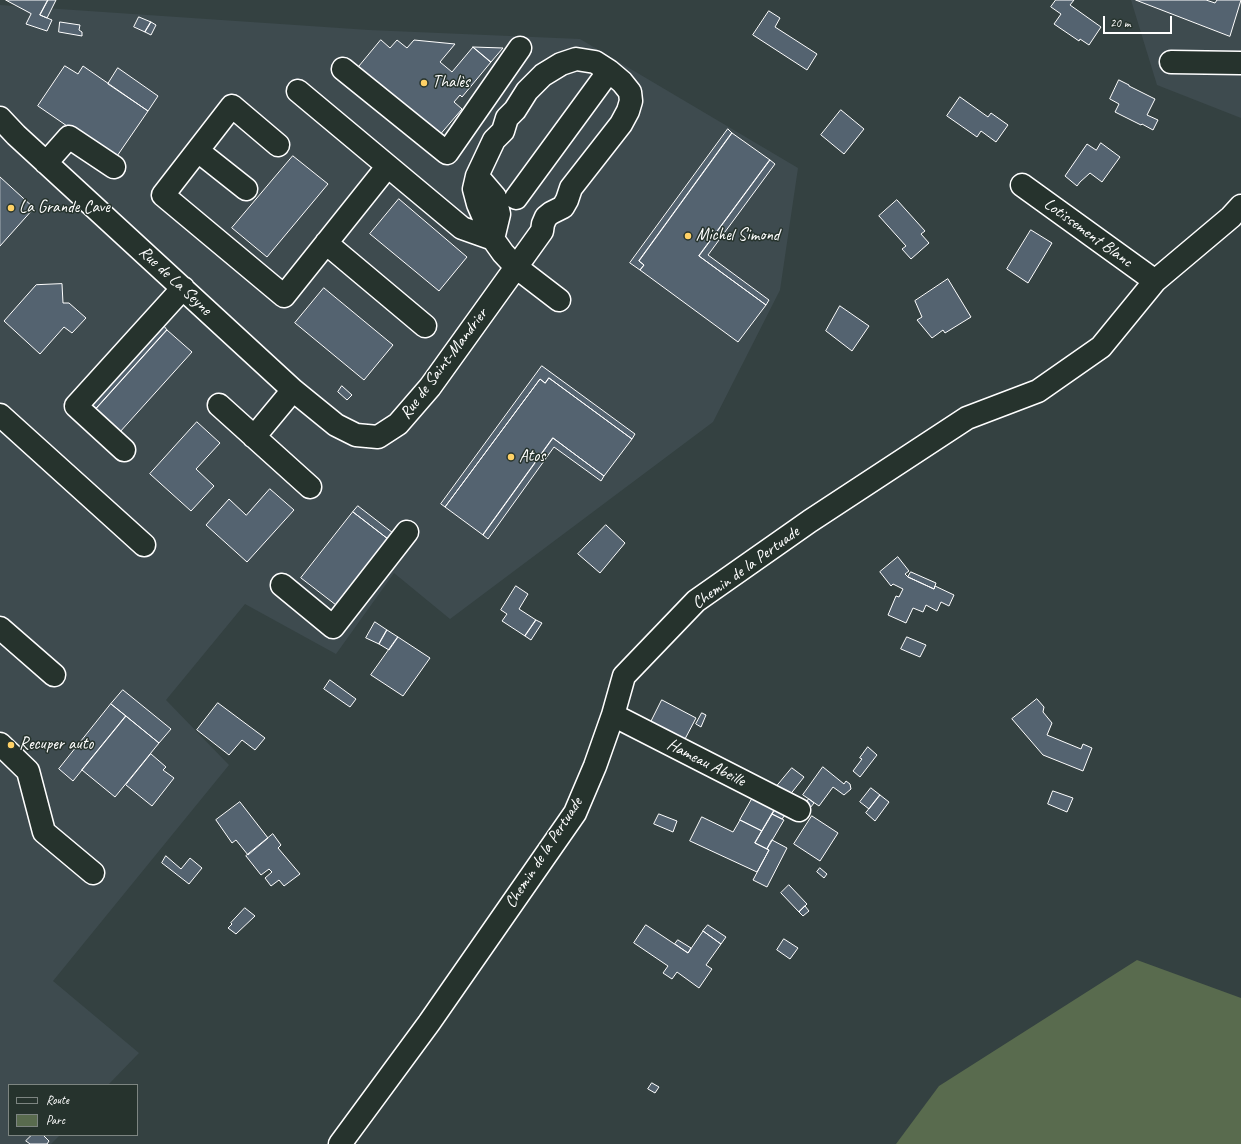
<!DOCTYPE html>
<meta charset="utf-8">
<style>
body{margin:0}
#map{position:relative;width:1241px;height:1144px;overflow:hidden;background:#344141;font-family:Caveat,sans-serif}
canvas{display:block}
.legend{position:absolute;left:8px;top:1084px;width:130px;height:52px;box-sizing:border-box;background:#26332d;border:1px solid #7d8581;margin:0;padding:5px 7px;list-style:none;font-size:12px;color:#fff}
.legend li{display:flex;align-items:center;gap:8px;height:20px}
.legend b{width:20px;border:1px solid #7d8581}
.scale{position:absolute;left:1103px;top:16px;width:69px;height:18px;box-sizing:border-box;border:2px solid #fff;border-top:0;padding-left:5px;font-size:12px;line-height:14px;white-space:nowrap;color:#fff;-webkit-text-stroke:3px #26332d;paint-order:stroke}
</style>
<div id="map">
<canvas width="1241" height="1144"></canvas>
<ul class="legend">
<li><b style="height:5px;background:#26332d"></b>Route</li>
<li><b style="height:11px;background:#596b4e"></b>Parc</li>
</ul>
<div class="scale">20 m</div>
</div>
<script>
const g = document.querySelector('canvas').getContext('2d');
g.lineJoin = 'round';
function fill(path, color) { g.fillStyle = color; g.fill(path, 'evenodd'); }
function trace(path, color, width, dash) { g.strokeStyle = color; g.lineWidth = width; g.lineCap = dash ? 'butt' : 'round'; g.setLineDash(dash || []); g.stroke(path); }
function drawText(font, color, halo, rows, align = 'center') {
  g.font = font + ' Caveat,sans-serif'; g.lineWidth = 3; g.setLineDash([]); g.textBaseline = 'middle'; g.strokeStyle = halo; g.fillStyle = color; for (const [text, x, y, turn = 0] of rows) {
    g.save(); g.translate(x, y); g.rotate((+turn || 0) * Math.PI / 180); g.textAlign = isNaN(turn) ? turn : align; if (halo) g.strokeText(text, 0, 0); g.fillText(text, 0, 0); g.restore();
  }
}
fill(new Path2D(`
 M1131,0H1241V118L1157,85Z
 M0,5L369,30L580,39L798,168L780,290L713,422L450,619L394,573L336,654L245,604L166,700L229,765L53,981L139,1053L108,1085H9V1135H60L51,1144H0Z`), '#3e4b4f');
fill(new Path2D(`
 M1137,960L1241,998V1144H896L939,1086Z`), '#596b4e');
const building = new Path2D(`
 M6,0H48L40,15L52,20L47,31L26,24L31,14Z
 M48,0H56L47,18L40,15Z
 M1056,0H1074L1070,5L1101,27L1089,45L1080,39L1079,41L1054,24L1061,14L1051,7Z
 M1136,0H1206L1215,3L1217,0H1241L1230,36Z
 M769,11L780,18L775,27L817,54L807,70L753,35Z
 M139,17L151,22L145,32L134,27Z
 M60,22L80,25L79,30L82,32V36L59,32Z
 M151,22L156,25L151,35L145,32Z
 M381,40L390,48L397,40L407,48L414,40L455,44L440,62L452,72L473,47L491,62L462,97L460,95L454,102L462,109L438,137L357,69Z
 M473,47L503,48L491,62Z
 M65,66L78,74L83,66L148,111L115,159L38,106Z
 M118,68L158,96L148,111L108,84Z
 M1119,80L1129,85V86L1155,99L1147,115L1158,120L1153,130L1142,124L1141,125L1115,112L1119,104L1110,99Z
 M960,97L988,117L991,113L1008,125L996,142L981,131L977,137L947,116Z
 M841,110L864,129L844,154L821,135Z
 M728,129L732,133L639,261L644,265L640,270L630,263Z
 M732,133L770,160L699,256L766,305L738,342L640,270L644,265L639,261Z
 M1101,143L1120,157L1102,182L1090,173L1080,182L1077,186L1065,176L1087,144L1096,150Z
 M293,156L328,184L267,257L232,228Z
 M770,160L775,164L708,255L769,300L766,305L699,256Z
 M0,177L34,208L0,246Z
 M399,199L467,257L439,291L370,234Z
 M897,200L925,231L921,234L929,243L911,259L902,249L906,246L879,216Z
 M1031,230L1052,243L1028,283L1007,269Z
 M948,279L971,317L945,333L943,330L932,338L917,320L922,317L915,301Z
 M62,284L63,303H69L86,318L72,333L64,327L40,354L4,321L36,285Z
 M324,288L393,345L364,380L295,323Z
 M840,306L869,326L852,351L826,331Z
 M164,326L167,330L94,411L90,407Z
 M167,330L192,352L119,433L94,411Z
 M542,366L635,434L632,439L549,378L545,383L540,379L445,507L441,504Z
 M549,378L632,439L604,476L553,438L483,535L445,507L540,379L545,383Z
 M342,386L352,395L347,400L338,392Z
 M197,422L220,443L196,469L214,486L191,511L150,474Z
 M553,438L604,476L601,481L554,447L488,539L483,535Z
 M270,489L294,510L247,562L206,525L229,499L246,515Z
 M358,506L393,533L388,539L353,512Z
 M353,512L388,539L336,605L301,578Z
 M606,525L625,543L600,573L578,554Z
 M898,557L909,571L905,574L908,577L934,589L935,586L954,595L949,606L941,602L937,611L926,605L923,612L913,608L906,623L888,615L896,596L899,597L903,589L893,584L891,586L880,572Z
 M911,572L936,583L934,589L908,577Z
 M516,586L528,594L519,609L536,620L525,636L502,621L507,614L501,610Z
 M536,620L542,623L531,640L525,636Z
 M375,622L387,630L379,644L366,638Z
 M387,630L398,637L389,650L379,644Z
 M398,637L430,658L403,696L371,675Z
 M907,637L926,645L920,657L901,649Z
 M330,680L356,699L350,707L324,689Z
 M123,690L171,729L159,743L111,704Z
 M1037,699L1044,707L1043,712L1052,723L1047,735L1081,749L1083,744L1092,748L1083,771L1043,755L1012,719Z
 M662,700L696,718L685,739L651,722Z
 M218,703L265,738L255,750L242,740L229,755L197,730Z
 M111,704L126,716L73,781L59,769Z
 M702,713L706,715L701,727L696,724Z
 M126,716L159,743L115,797L82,770Z
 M868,747L877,755L860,777L853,771L862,759L860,758Z
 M151,754L166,767L163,770L174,778L152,806L126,785Z
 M823,767L844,784L846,781L850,784L851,789L844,795L833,787L819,806L803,795Z
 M792,768L804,777L789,796L777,786Z
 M871,788L880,795L869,809L860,802Z
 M1053,791L1073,798L1067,812L1048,804Z
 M756,792L777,806L762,831L740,820Z
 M880,795L889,802L875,821L866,813Z
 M809,799L814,803L810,808L805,804Z
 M240,802L268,838L248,855L236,840L232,843L216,820Z
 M777,806L787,812L782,819L772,814Z
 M659,814L677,821L673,832L654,824Z
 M772,814L784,820L767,849L755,843Z
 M812,816L838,833L820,861L794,844Z
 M702,817L733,832L740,820L762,831L755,843L769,850L757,872L690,841Z
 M273,834L281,845L278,848L300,874L284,886L279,880L271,886L265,878L272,872L269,869L261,875L246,856Z
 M772,840L787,848L767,887L753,880L769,850L767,849Z
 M166,856L181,869L190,858L202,868L189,884L162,863Z
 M820,868L827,874L824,878L817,872Z
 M789,885L807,904L799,912L781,893Z
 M805,906L809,911L803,916L799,912Z
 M245,908L255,916L236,934L228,928L232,924L231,923Z
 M646,925L688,953L703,931L721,944L706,965L712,969L699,988L677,972L672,979L663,973L668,966L634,943Z
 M708,925L726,937L721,944L703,931Z
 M784,939L798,948L790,959L777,950Z
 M678,940L691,948L688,953L675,944Z
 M652,1083L659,1087L655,1093L648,1089Z
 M32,1135H43L49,1141L47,1144H30L26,1141Z`);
fill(building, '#546370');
trace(building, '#fff', 1);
const minor = new Path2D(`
 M1171,62L1241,63
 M343,69L447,153L520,48
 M298,91L462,228L493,239
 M0,118L16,135L293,390L336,425L356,435L378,437L398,424L430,387L542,231L543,224L546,217L551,213L563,207L567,200L571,188L621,124L628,111L631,101L630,92L622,82L609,71L595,62L576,59L561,64L543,75L527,91L515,110L507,118L503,131L494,140L477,176L474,189L478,204L493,239L503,253L516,267L559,300
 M278,145L232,106L163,195L284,296L387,167
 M198,151L246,189
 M46,163L69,137L114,167
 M477,176L495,197L499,214L493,239
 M1022,185L1155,281
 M516,198L609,71
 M326,243L425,326
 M219,405L310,487
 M0,415L144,545
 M254,437L293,390
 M124,450L76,406L183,288
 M282,585L333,627L407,532
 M0,628L54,675
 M613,715L799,810
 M0,744L28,771L44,832L93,873
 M340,1144L429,1023L575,813L595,766L613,715L624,676L696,601L810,521L967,418L1038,391L1101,347L1155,281L1231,217L1241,206`);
trace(minor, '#fff', 25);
trace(minor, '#26332d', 22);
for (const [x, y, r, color] of [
 [424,83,4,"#ffd166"],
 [11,208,4,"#ffd166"],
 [688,236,4,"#ffd166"],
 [511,457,4,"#ffd166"],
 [11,745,4,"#ffd166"]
]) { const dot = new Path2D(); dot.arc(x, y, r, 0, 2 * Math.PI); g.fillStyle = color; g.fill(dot); trace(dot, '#26332d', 1.5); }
drawText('17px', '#fff', '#26332d', [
 ["Thalès",432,83],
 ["La Grande Cave",19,208],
 ["Michel Simond",696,236],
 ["Atos",519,457],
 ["Recuper auto",19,745]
], 'left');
drawText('17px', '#fff', '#26332d', [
 ["Lotissement Blanc",1088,233,36],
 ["Rue de La Seyne",175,281,43],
 ["Rue de Saint-Mandrier",444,364,-53],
 ["Chemin de la Pertuade",746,568,-36],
 ["Hameau Abeille",706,763,27],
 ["Chemin de la Pertuade",544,853,-57]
]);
</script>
